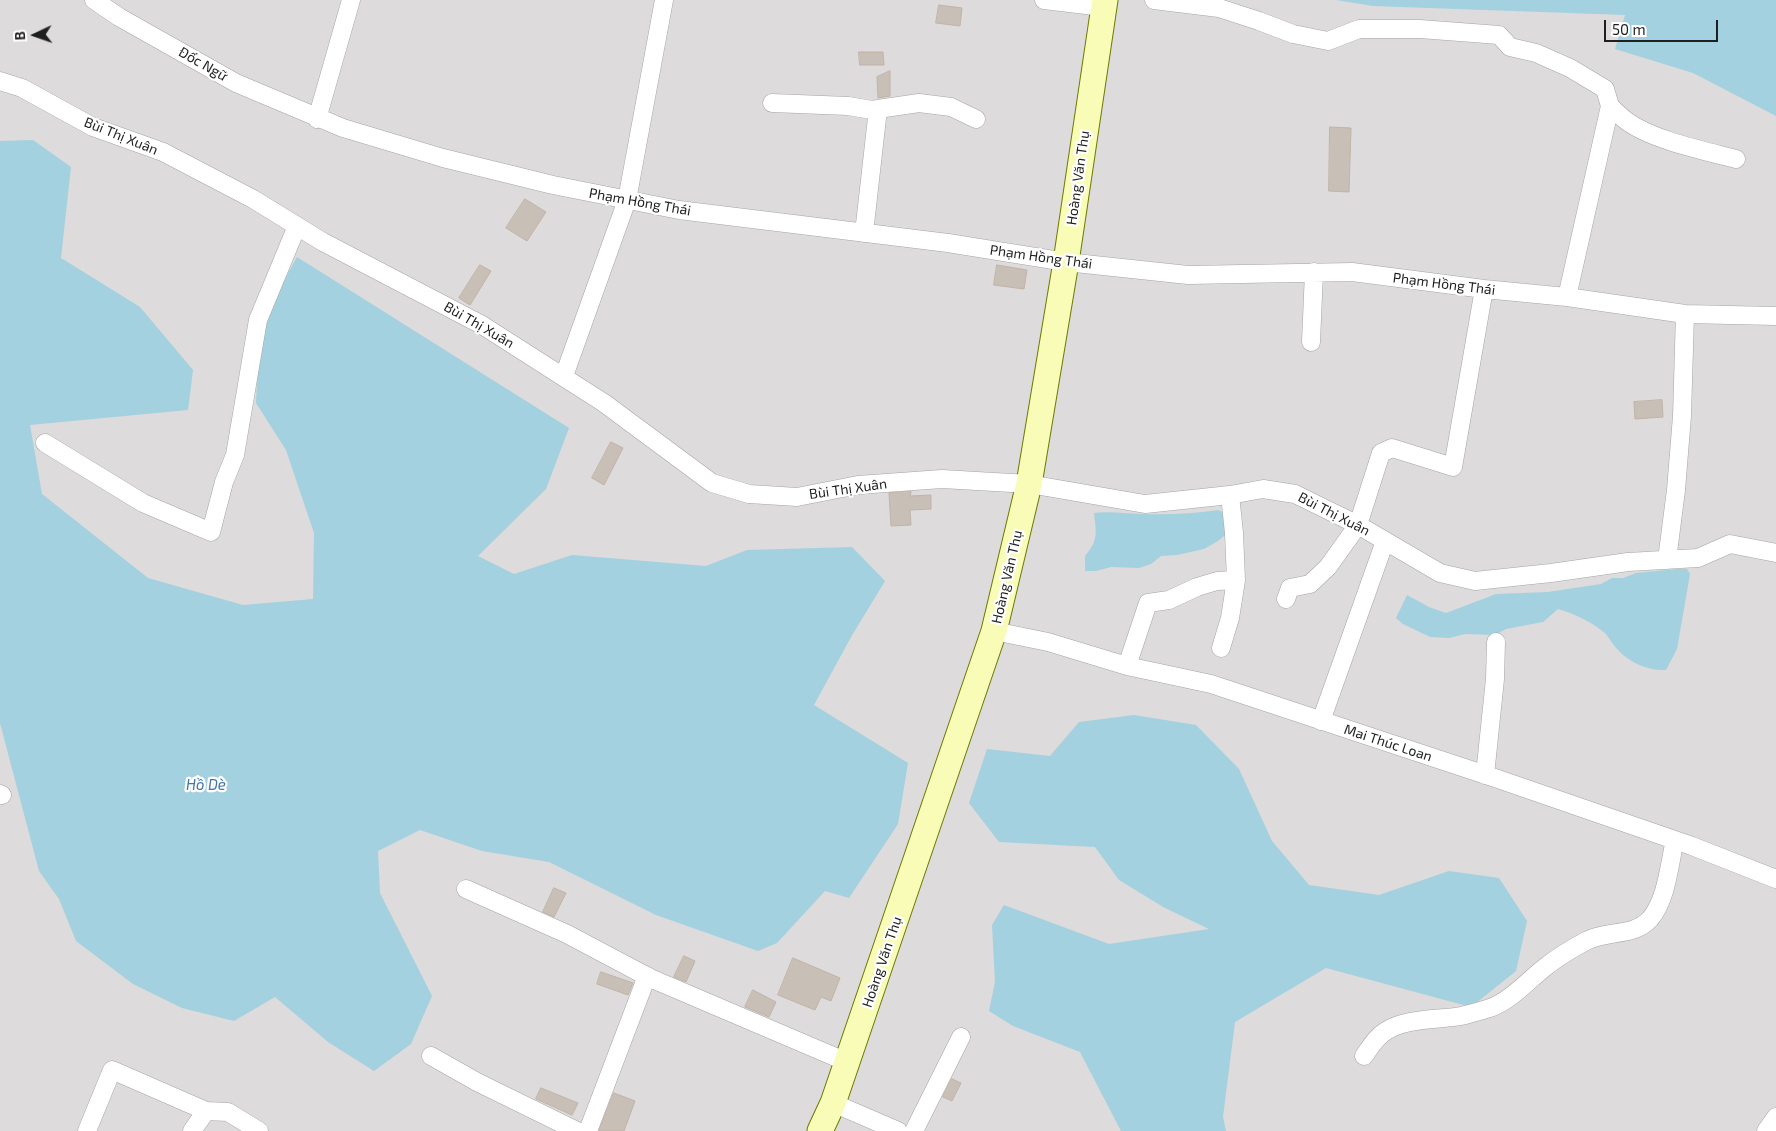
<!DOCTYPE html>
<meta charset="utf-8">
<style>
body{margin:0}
#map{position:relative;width:1776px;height:1131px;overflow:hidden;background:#f0ece4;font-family:"Exo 2",sans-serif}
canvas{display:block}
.north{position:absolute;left:10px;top:10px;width:50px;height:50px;-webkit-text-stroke:4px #fff;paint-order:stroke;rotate:267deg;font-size:14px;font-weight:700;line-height:20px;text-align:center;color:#1f1f1f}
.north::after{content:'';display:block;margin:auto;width:18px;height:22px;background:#1f1f1f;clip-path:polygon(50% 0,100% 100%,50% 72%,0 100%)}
.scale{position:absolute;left:1604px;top:20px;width:114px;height:22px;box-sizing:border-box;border:2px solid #1f1f1f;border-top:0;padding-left:6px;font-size:15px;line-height:18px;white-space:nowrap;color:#1f1f1f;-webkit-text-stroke:4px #fff;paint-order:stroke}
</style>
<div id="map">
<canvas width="1776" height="1131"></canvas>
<div class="north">B</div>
<div class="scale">50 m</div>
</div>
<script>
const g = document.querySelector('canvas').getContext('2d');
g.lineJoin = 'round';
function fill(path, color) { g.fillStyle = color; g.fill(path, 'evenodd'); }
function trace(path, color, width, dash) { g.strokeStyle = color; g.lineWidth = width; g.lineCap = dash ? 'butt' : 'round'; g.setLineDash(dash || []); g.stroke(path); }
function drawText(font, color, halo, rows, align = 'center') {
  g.font = font + ' "Exo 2",sans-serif'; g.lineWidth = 4.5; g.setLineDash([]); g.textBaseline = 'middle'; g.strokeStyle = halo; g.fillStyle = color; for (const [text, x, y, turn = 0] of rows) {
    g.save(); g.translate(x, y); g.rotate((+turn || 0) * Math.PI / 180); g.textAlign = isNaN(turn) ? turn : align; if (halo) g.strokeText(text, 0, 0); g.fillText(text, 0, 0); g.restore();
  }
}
fill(new Path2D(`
 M0,0H1776V1131H0Z`), '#dddbdb');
fill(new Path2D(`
 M1336,0H1776V116L1693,73L1615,49L1625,15L1373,6Z
 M33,140L71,167L61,258L140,307L193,370L188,410L30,425L42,494L148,578L243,605L313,599L314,533L286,450L256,403L260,325L297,257L569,428L546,489L478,556L514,574L572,555L706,566L747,550L852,547L885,581L851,637L814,705L908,763L898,824L849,898L825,891L777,943L758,951L656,915L549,862L482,851L420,830L378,851L380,893L432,996L411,1044L374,1071L328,1042L275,997L234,1021L182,1008L133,984L76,941L59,899L39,871L0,723V141Z
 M1218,510L1226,514L1225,535L1218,541L1204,549L1177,555L1161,556L1151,564L1139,568L1111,567L1096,571H1085V556C1099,540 1096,532 1094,513C1109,511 1124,513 1140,514C1166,515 1192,514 1218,510Z
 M1677,569H1687L1690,574L1677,649L1666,670C1649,671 1630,663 1618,650C1613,645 1610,639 1606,634C1594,623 1573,613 1558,609L1543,622L1506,629L1495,635L1465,634L1449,638L1430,637L1403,624L1396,618L1407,595L1429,607L1446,613L1496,594L1548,592L1601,584L1612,578H1623L1636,573Z
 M1134,715L1196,725L1239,769L1272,841L1309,885L1379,895L1449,871L1499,878L1527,921L1516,971L1471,1007L1326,968L1235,1022L1223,1117L1226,1131H1121L1080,1052L1013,1026L989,1011L995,982L992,925L1004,905L1109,944L1209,929L1165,908L1119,880L1095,847L999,842L969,803L987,749L1050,756L1079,722Z`), '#a3d1df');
const building = new Path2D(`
 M939,5L962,8L960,26L936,23Z
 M859,52H883L884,65H860Z
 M890,71V96L878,98L877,77Z
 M1330,127L1351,128L1349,192L1329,191Z
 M525,199L546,212L527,241L506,228Z
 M480,265L491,271L470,305L459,298Z
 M997,265L1027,270L1024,289L994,285Z
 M1662,400L1663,417L1635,419L1634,402Z
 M611,442L623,448L604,485L592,478Z
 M911,492L910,496L931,495V509L910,510L911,525L891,526L889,493Z
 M554,888L566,893L554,917L543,912Z
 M684,956L695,961L686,982L674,977Z
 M793,958L840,978L831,1001L821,997L815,1010L778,995Z
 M601,972L633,983L628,995L597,984Z
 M753,990L776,1002L769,1017L745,1007Z
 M952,1079L961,1083L952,1101L943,1097Z
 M541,1088L578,1103L572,1115L536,1099Z
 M614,1093L635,1101L624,1131H599Z`);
fill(building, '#c8bfb7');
trace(building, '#c2b3a6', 1);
const street = new Path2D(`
 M94,0L119,17L236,83L343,128L443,158L553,185L679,210L948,243L1066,262L1188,275L1352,272L1484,289L1567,297L1685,314L1776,316
 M1044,0L1103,7
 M1154,0L1219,8L1259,21L1293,34L1328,41L1359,29H1420L1499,35L1510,47L1536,53L1570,68L1605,89L1610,106L1567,297
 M0,81L22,88L93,127L163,152L253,199L323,242L482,325L604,403L712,483L749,494L797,497L858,485L942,479L1029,484L1145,504L1230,495L1263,489L1295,494L1358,525L1440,573L1475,581L1551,573L1628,562L1698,558L1730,544L1776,553
 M772,103L848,106L878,111
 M1610,106C1616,112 1622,118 1628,122C1653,140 1705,151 1736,159
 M317,119L351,0
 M864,233L878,109L919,103L951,107L976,119
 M1311,342L1314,272
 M564,376L627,200L664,0
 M45,443L143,503L211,532L224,482L235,455L258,320L297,226
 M1667,560L1676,490L1682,416L1685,314
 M1286,599L1290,588L1310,584L1328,567L1358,525L1381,453L1392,448L1453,467L1484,289
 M994,631L1048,642L1127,666L1211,684L1498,779L1692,846L1776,879
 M1221,648L1230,618L1236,580
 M1127,666L1148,603L1169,600L1197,587L1217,581L1236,580L1234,533L1230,495
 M1321,721L1385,541
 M1485,775L1495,679L1496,642
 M0,794L2,795
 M466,889L567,934L650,978L847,1062
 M431,1056L477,1082L577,1131
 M1364,1056C1371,1046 1376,1037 1386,1031C1406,1018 1438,1020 1461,1016C1470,1014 1480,1011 1490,1008C1512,1000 1529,979 1548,965C1559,956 1573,948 1586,941C1606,930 1634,937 1650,919C1667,899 1669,865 1675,840
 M833,1103L898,1131
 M87,1131L112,1070L206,1111
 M192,1131L206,1111L228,1112L259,1131
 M588,1131L647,976
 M914,1131L961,1037
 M1766,1131L1776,1117`);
const secondary = new Path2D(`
 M820,1131L833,1103L994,631L1029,484L1066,262L1105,0`);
trace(street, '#a6a6a6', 19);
trace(secondary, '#6c7b00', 27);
trace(street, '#fff', 18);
trace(secondary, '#f8fcb6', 25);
drawText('14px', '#1f1f1f', '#fff', [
 ["Đốc Ngữ",203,64,30],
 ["Bùi Thị Xuân",121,136,22],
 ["Hoàng Văn Thụ",1078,178,-82],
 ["Phạm Hồng Thái",640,202,10],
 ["Phạm Hồng Thái",1041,257,8],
 ["Phạm Hồng Thái",1444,284,7],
 ["Bùi Thị Xuân",479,325,30],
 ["Bùi Thị Xuân",848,489,-8],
 ["Bùi Thị Xuân",1334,514,27],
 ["Hoàng Văn Thụ",1007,577,-77],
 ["Mai Thúc Loan",1388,743,18],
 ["Hoàng Văn Thụ",882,962,-71]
]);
drawText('italic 15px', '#4476ab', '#fff', [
 ["Hồ Dè",206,785]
]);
</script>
